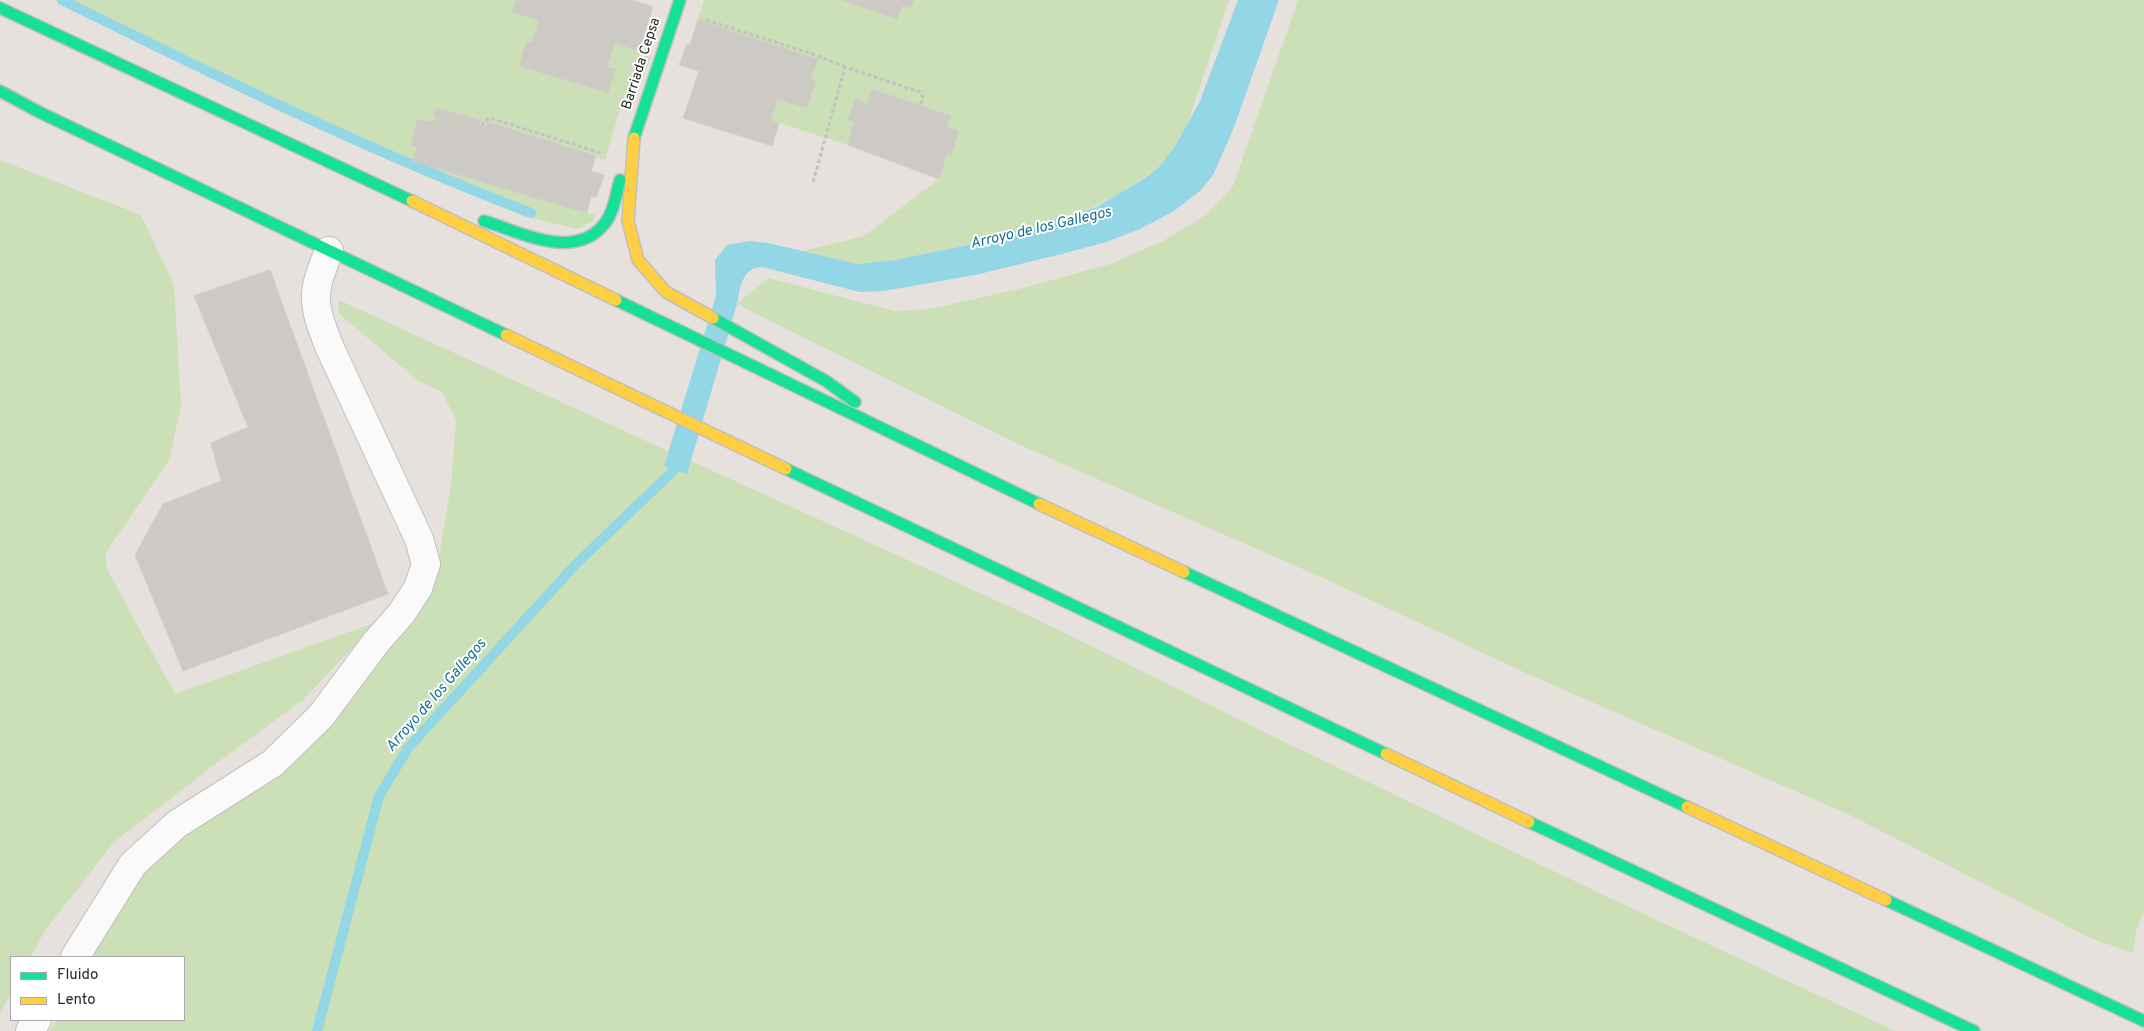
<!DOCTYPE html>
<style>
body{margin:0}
#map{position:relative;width:2144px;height:1031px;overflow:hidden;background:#e6e1dd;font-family:Overpass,sans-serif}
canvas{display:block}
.legend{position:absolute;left:10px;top:956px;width:175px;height:65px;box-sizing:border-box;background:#fff;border:1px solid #a9a9a9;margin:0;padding:6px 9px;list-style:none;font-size:15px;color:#282828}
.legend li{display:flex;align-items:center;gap:10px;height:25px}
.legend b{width:25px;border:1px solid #a9a9a9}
</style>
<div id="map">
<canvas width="2144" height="1031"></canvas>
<ul class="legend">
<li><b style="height:6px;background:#16e098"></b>Fluido</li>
<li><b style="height:6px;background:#ffcf43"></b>Lento</li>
</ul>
</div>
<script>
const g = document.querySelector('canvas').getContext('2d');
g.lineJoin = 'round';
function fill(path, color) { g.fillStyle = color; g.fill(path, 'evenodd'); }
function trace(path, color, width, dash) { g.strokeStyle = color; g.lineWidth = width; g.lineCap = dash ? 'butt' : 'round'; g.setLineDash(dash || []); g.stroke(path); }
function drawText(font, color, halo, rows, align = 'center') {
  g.font = font + ' Overpass,sans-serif'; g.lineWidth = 4; g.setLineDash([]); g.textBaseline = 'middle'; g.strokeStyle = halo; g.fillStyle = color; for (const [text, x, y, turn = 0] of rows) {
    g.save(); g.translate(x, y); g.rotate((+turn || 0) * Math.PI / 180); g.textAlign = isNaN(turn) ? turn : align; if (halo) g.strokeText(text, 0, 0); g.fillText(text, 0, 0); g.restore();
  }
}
fill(new Path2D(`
 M54,0H516L513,12L539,20L532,43L527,41L519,66L607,93L615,70L607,67L615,43L639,51L651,58L631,106L622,102L605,160L489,123L486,127L479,125L480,120L438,108L433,115L436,118L417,147L413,161L595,215L593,221L578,229L528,217L428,177Z
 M704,0H842L897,19L902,6L911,8L914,0H1229L1189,119L1175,146L1159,167L1118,195L1076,215L1045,223L1002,238L895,260L858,264L803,251L864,236L939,179L947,154V127L951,116L872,89L867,104L855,100L848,120L854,122L848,145L771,120L777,99L807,108L816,81L811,79L818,59L698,20Z
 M1298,0H2144V910L2136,932L2133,953L2090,938L1852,816L1528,674L1330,581L1022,446L737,304L768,278L895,311L930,309L1027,287L1110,264L1163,241L1206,215L1233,186Z
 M0,160L141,215L174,285L181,406L169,460L105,554L107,569L175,694L377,622L303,700L214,765L113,843L44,932L31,957H11V993L0,1014Z
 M339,300L668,451L664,466L687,474L691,461L1028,615L1291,745L1614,900L1895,1031H50L57,1020H184V957H92L136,880L175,840L215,810L266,785L322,730L420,613L438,563L451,485L456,420L442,392L419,381L338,313Z`), '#cbe0b6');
fill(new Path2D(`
 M1238,0H1279L1233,130L1213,175L1200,191L1174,211L1140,229L1106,242L1062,254L975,275L884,291L860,292L762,267C742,268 740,287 737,304L687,474L664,466L716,296L715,260L727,245L749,241L768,243L858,264L895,260L1002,238L1097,207L1145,178L1159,167L1175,146L1200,101Z`), '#93d6e5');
trace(new Path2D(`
 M62,0C216,76 371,152 531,213
 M317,1031L379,796L408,748L576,564L674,470`), '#93d6e5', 10);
const building = new Path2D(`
 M516,0H632L653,7L639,51L615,43L607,67L615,69L608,93L519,66L527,41L532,43L539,20L512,12Z
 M842,0H914L911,8L902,6L897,19Z
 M698,20L818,59L811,79L816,81L807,108L777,99L771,120L779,123L772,146L683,118L699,71L679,65L687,44L690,45Z
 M872,89L951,116L947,127L959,131L951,155L947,154L939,179L848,145L854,122L848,120L855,99L867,104Z
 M437,108L481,120L479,125L486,127L488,122L526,134L505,189L413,161L417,147L411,145L417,120L433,122L436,118L433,115Z
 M526,134L596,156L591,171L604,175L596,198L591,196L587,213L505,189Z
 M270,270L388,594L183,671L135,555L163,504L221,481L211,443L248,427L194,296Z`);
fill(building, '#cdcac6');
trace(building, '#d1cdc9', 1);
const street = new Path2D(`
 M75,957L133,864L177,824L273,763L321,716L377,641L401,614L418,588L426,564L419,539L329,346C312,302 311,295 329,251
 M30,1031L37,1020`);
const fast = new Path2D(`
 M0,8L412,201
 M0,91L39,112L506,335
 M634,138L680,0
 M484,221C520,232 576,262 605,223C614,212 616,194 620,180
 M616,300L1039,504
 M713,318L826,381L855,402
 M786,469L1386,754
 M1184,572L1687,807
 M1529,822L1974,1031
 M1886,900L2144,1021`);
const slow = new Path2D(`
 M634,138L628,221L638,260L666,292L713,318
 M412,201L616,300
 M506,335L786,469
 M1039,504L1184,572
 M1386,754L1529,822
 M1687,807L1886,900`);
trace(street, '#c0bebe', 30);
trace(fast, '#c0bebe', 14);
trace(slow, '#c0bebe', 14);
trace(new Path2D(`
 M706,20L816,55L845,67
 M482,126L485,121L490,118L601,153
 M813,182L845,67L920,92L923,98L920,105`), '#c3c2c2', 3, [4, 2.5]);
trace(street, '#fbfafa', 28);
trace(fast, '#16e098', 11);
trace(slow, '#ffcf43', 11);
drawText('14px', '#282828', '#fff', [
 ["Barriada Cepsa",642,64,-72]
]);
drawText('italic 15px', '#126f92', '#fff', [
 ["Arroyo de los Gallegos",1041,229,-13],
 ["Arroyo de los Gallegos",437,696,-49]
]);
</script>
